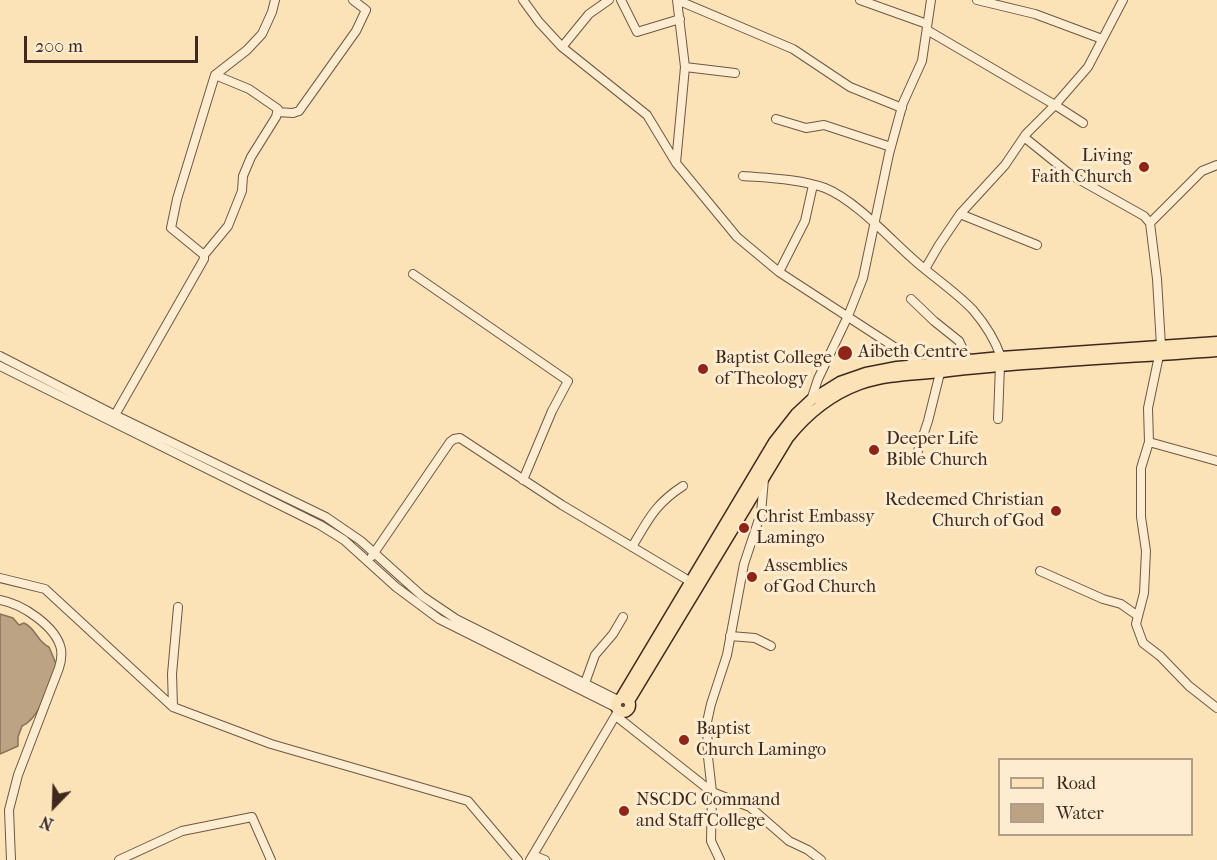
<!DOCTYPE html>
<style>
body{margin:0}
#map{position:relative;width:1217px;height:860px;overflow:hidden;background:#fce2b7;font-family:"IM FELL French Canon",serif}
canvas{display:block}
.legend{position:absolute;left:998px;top:758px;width:195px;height:78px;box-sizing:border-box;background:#fdecd0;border:2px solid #b19e89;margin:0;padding:8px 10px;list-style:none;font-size:18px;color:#3e291f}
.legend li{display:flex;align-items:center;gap:12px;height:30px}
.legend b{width:30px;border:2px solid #b19e89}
.north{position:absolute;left:24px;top:776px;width:60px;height:60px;-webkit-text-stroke:4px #fdecd0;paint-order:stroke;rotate:203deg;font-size:16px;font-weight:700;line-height:24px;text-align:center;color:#3e291f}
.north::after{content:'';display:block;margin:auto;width:21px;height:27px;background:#3e291f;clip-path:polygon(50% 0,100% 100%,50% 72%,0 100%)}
.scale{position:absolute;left:24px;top:36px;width:174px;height:27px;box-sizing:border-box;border:3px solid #3e291f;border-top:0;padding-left:8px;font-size:18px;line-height:21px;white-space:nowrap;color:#3e291f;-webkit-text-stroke:4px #fdecd0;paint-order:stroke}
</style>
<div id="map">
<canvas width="1217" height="860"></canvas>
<ul class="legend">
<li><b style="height:8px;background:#fce2b7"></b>Road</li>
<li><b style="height:16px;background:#bba383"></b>Water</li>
</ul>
<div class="north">N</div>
<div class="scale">200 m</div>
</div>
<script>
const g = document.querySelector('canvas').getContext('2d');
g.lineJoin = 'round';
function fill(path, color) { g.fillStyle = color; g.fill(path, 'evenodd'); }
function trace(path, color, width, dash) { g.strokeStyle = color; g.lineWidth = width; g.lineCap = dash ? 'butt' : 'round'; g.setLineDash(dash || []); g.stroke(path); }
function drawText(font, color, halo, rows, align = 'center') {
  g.font = font + ' "IM FELL French Canon",serif'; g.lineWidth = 6; g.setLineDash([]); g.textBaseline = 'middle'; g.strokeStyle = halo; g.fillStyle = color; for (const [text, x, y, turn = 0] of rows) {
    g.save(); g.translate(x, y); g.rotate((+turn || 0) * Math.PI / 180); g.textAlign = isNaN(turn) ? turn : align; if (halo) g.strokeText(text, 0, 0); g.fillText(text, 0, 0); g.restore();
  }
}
const water = new Path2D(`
 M0,614L13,618L19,625L24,623C36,628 37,642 49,647L57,666C50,683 40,719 22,726L18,737V746L0,754Z`);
fill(water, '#bba383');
trace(water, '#89725b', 1.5);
const minor = new Path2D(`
 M523,0L539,22L562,47L647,115L676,163
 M621,0L637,32L680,19
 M677,0L685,67L676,163L737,237L779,272L922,365
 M677,0L793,49L850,87L902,108
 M860,0L927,24
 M977,0L1035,14L1102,39
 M927,30L1055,105L1083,123
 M562,47L589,14L609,0
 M685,67L735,73
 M277,112L293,113L299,111L356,31L366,10L353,0
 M776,119L806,128L824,125L891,147
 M1024,137L1071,175L1144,216L1150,223L1157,279L1161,346L1148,408L1149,442L1217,461
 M743,176C768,178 801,179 825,188C855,200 889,238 914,260C933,277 955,291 973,310C985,324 995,340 1001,357
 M960,214L1037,245
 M1150,223L1202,171L1217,165
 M204,255L228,226L242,191L243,176L251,157L276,117L278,109L249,89L215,75
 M925,269L939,245L960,214L1005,165L1026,134L1055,105L1088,67L1123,0
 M779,272L805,221L813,185
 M413,274L568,381L552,411L523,480
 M911,299L934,321L959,341L970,364
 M0,356L115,415L326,517L361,541L422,596L456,619L618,700
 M0,366L320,525L344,540L396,587L439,619L617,708
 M811,400L818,379L848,316L863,278L889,154L903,103L922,61L931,0
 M115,415L204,259V255L171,228L177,199L215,75L247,50L262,34L272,12L275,0
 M998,419L1000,365
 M1149,442L1141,468V517L1146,551L1144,593L1136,624L1143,643L1160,656L1189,686L1217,708
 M918,451L928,421L940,373
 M632,547C648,520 655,504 683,486
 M372,556L450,442L454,439L460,438L562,505L691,582
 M1040,571L1103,599L1121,604L1138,616
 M0,578L45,589L173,707L172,674L178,607
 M0,600C22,604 56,626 61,649C62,656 61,662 59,668L18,775L9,810L11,860
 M730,636L755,638L771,646
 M585,683L595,655L613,634L623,617
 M173,707L271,744L468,801L518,860
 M616,716L712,792L750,807L789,841L808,850L821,860
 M533,855L545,860
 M119,860L182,831L252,817L271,860
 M530,860L617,713
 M720,860L711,841L712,792L708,757L707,722L711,704L727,655L744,564L761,513L764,479`);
const major = new Path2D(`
 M621,698L774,442L796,414L811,400L840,382L866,373L897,367L1001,357L1217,342
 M616 705a7 7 0 1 1 14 0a7 7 0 1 1-14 0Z
 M629,701L788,438C807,414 830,395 860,384C889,374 919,375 949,371C1038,361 1128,358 1217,351`);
trace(minor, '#6e5745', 10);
trace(major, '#3e291f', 13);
trace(minor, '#fdecd0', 8);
trace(major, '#fce2b7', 10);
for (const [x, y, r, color] of [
 [1144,167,6,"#8f2418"],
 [845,353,8,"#8f2418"],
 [703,369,6,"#8f2418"],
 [874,450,6,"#8f2418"],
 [1056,511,6,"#8f2418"],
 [744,528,6,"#8f2418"],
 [752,577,6,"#8f2418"],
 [684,740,6,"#8f2418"],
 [624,811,6,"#8f2418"]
]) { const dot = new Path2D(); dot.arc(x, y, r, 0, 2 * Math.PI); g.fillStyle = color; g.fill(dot); trace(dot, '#fdecd0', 2); }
drawText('18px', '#3e291f', '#fdecd0', [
 ["Living",1132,157,"right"],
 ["Faith Church",1132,178,"right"],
 ["Aibeth Centre",858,353],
 ["Baptist College",715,359],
 ["of Theology",715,380],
 ["Deeper Life",886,440],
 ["Bible Church",886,461],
 ["Redeemed Christian",1044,501,"right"],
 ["Church of God",1044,522,"right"],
 ["Christ Embassy",756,518],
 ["Lamingo",756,539],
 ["Assemblies",764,567],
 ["of God Church",764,588],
 ["Baptist",696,730],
 ["Church Lamingo",696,751],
 ["NSCDC Command",636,801],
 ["and Staff College",636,822]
], 'left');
</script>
